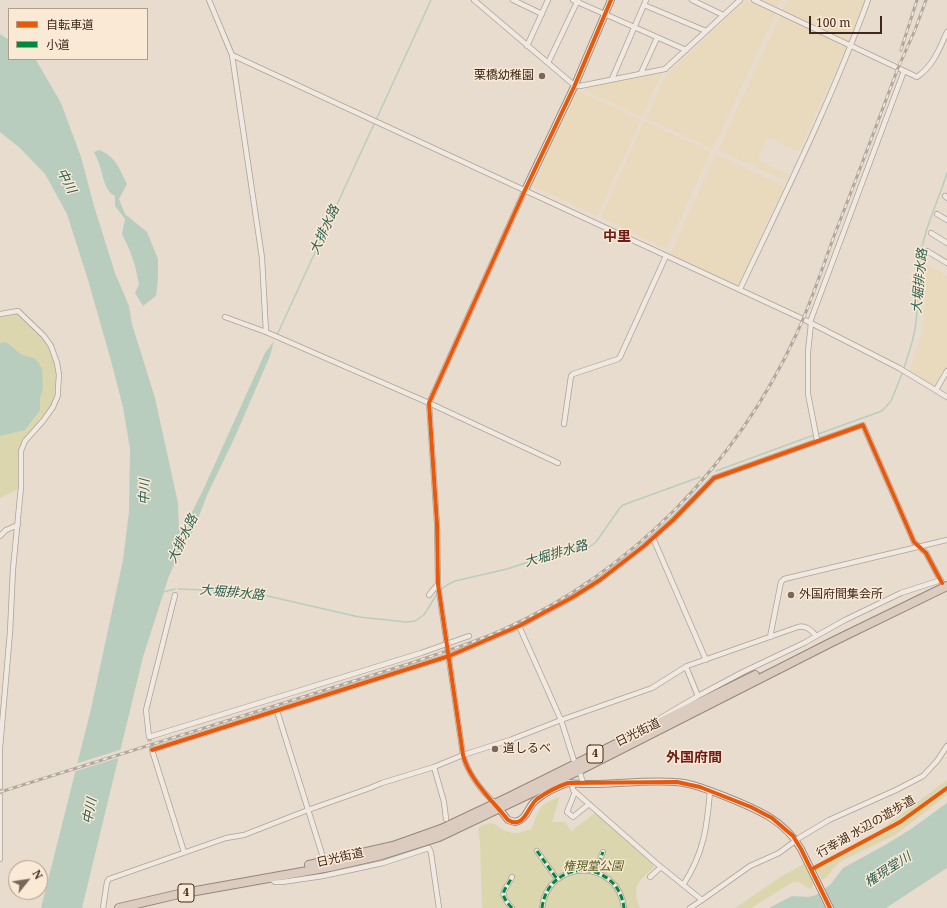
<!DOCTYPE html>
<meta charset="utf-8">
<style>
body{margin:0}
#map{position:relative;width:947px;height:908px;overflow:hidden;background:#e8dcce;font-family:"Noto Serif","Noto Sans JP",serif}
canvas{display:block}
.legend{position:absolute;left:8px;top:8px;width:140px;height:52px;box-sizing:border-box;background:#fae9d4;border:1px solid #af9c8b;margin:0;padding:5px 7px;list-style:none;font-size:12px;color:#3f281d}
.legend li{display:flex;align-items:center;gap:8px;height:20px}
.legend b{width:20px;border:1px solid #af9c8b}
.north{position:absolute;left:8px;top:860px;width:40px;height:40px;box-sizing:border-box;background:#fae9d4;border:1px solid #af9c8b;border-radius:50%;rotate:60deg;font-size:11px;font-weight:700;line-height:16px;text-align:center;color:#3f281d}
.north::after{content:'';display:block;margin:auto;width:14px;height:18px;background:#7a675b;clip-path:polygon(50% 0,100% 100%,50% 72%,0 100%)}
.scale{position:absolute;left:809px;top:16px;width:73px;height:18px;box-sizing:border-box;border:2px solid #3f281d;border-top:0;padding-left:5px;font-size:12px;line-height:14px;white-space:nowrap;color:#3f281d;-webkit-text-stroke:3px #fae9d4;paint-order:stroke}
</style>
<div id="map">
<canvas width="947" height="908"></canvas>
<ul class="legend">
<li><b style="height:5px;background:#e8590c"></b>自転車道</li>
<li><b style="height:5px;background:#00873e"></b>小道</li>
</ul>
<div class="north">N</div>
<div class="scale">100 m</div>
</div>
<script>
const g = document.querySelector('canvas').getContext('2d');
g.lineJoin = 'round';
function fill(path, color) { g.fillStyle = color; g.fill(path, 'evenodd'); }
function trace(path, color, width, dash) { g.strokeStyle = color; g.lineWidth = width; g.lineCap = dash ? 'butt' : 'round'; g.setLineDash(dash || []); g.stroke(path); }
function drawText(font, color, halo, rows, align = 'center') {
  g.font = font + ' "Noto Serif","Noto Sans JP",serif'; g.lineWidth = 3; g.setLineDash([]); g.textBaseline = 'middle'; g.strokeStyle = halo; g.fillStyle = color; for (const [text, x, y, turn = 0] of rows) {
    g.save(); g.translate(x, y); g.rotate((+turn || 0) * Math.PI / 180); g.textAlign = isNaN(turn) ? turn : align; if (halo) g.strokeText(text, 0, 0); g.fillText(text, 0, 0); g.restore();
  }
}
fill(new Path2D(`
 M746,0L776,13L713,149L646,118L666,75Z
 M762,0H781L777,7Z
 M788,0H865L850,42L782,11Z
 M781,14L847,46L799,151L767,137L758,160L789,175L787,181L718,150Z
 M662,73L642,117L584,90L585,88Z
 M576,90L641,120L597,216L532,186Z
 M644,121L711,152L666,249L601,217Z
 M716,154L784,186L739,284L735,285L670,254Z
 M927,265L947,276V367L934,387L909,372L922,334Z`), '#e9dabd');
fill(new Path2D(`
 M19,315C27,323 37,331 45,340C62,360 61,396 45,415C38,425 25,434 20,446C16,456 19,477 18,489L0,498V316Z
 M947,780V795L895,835L841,861L833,869L827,877L822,880L817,870L809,874L814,884L810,889L800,883L793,882L751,908H735L782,876L804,864L807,869L872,836Z
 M560,797L552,822H565L571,831L595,813L647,857L654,867C638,882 631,886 640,908H482L480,842L478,828C482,826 486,823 490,823C495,823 498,827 502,829C510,834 519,834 527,830H530L532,828C539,809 539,804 560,797Z`), '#dcd6af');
fill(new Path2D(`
 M0,34L9,40V59H34L36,60L61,103L81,157L94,206L115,273L129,306L132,324L155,398L178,503L179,530L181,534L204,488L265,353L274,341L270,356L234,439L208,493L193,531L184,543L169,576L143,657L82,908H41L91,709L123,560L129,512L130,449L123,407L110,357L88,280L67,214L45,174L20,148L0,132Z
 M99,150C116,157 119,168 127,184L119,199L125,214L147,232L158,259V279L156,296L143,306L135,293L139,284L135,266L130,251L122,234L125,219L115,206V196C103,190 103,172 98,161C97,158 95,155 94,152Z
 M6,342L22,355L34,358L39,363L42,369L43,388L40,398V410L25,430L0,436V343Z
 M947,803V868L886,908H769L792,896L808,897L816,895L830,885L843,868L885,845L911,829Z`), '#b9cdbe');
fill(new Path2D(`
 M123,749L121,757L73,772L75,764Z`), '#e8dcce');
trace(new Path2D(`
 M376,120L431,0
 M277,335L374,124
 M904,368C908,355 913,342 915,329C919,306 917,282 920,258C924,229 938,202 947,173
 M818,434L882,411L891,401L902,374
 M716,471L814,435
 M178,589L238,591L259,594L359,617L406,622L415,621L424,615L437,594
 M442,589L447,585L455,581L507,569L565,550L589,547L596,542L619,509L623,505L700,477
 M163,592L175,589`), '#b9cdbe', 1.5);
trace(new Path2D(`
 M149,737L152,750`), '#c6b8ab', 4.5, [4.5, 2]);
const street = new Path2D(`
 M209,0L232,55L262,258L266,332
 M474,0L574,85L580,86L665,69L740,0
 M513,0L542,14
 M573,0L686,50
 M692,0L723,15
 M754,0L917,77C933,66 939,50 947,32
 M644,5L706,31
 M527,46L548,0
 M232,55L803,319L899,368L947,397
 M548,63L578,0
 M641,73L657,38
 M612,79L646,0
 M945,196L947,198
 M937,214L947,220
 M931,233L947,243
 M927,251L947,263
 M740,289C785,194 832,99 868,0
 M0,314L18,311L44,336L51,346L57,363L59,375L58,389V395L53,407L43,421L25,441L21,451V487L13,569L10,632L0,748V787
 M225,317L266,332L429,403L558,463
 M810,322L904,71
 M811,323L808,352V394L817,440
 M936,390L947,371
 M564,424L571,376L573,374L618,359L620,357L666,256
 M0,536L6,530L18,525
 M653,538L706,660
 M175,595L146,710L149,737L421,653L469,636
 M429,595L438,584
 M519,626L561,720L574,761
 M770,637L781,582L784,579L947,540
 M698,696L743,672L804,643L845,620L901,593L941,580
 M277,711L322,854
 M659,719L698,696L686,667
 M434,767L444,802L446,819
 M580,773L583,783
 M572,784L573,790L656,863L702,900L690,908
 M575,792L567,812L573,817L589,804
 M495,803C481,791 468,773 463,755L438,584L437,524L429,403L525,190
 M537,851L557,879
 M184,852L152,750L449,656L519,626L573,597L600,580L644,546L673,520L714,478L863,425L914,542L926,553L942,583
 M0,859V796
 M595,872L603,852
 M650,877L661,867
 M269,878L275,882H282L323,876L383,863L429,848L431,853L439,908
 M683,885C704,853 707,827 710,791
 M702,900L750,866L779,853L799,838L829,820L896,790L923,776L937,761L947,746
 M103,908L107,882L109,879L226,838L244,835L308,810L370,788L382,783L434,767L463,755L510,740L561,720L652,688L687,666L798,627C805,625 812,630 816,636
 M512,908C497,892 505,892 512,877
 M542,908C548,858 618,858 624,908`);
const secondary = new Path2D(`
 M525,190L574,87L611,0
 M497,806L508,820L515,822C528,819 527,807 536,800C546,792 556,787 568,783C603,787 639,779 675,782C692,783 708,790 724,796C754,808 784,819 801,849L830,908`);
const highway = new Path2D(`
 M309,865L393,846L441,829L509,797L755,675
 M119,908L179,894L330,867L382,855L439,837L582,769L832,642L947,586`);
trace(street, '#aea297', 6);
trace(secondary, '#9d9186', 8);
trace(highway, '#93877e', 10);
trace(street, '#f0e9e1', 4.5);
trace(secondary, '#f0e9e1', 6);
trace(highway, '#dcccbf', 8);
const rail = new Path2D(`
 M901,50L917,0
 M0,792L408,664C440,653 473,643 504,629C633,571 737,463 796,335C811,303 822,269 834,236C856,180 877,124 898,68L915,30L926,0`);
trace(rail, '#afa8a1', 3);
trace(rail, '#fae9d4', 1.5, [4.5]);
trace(new Path2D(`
 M537,851L557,879
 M595,872L603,852
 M512,908C497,892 505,892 512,877
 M542,908C548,858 618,858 624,908`), '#00873e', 3, [6, 3]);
trace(new Path2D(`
 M611,0L574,87L525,190L429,403L437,524L438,584L463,755C470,781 492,800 508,820C524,830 528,806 537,799C547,792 556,787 568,783L677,782L700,787L751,807L772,818L793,836L801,849L830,908
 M152,750L449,656L519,626L573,597L600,580L644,546L673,520L714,478L863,425L914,542L926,553L942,583
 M814,868L900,822L947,788`), '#e8590c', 4);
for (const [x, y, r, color] of [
 [542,76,4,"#7a675b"],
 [791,595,4,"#7a675b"],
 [495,749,4,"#7a675b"]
]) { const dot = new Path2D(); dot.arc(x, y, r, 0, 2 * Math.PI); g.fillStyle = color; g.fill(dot); trace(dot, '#fae9d4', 1.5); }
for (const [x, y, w] of [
 [595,754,16],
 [186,893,16]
]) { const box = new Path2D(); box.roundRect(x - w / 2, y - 9, w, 18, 3); g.fillStyle = '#fae9d4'; g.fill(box); trace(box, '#3f281d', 1); }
drawText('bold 11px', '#3f281d', null, [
 ["4",595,754],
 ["4",186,893]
]);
drawText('12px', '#3f281d', '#fae9d4', [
 ["栗橋幼稚園",534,76,"right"],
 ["外国府間集会所",799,595],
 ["道しるべ",503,749]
], 'left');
drawText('12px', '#3f281d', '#fae9d4', [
 ["日光街道",638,733,-26],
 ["行幸湖 水辺の遊歩道",866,827,-30],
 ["日光街道",340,858,-13]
]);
drawText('italic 12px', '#585e21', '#fae9d4', [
 ["権現堂公園",593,867]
]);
drawText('italic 13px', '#2a6054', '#fae9d4', [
 ["中川",66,181,62],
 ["大排水路",325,230,-65],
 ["大堀排水路",920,281,-85],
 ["中川",145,492,-89],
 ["大排水路",183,539,-64],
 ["大堀排水路",556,554,-16],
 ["大堀排水路",232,593,5],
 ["中川",90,811,-79],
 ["権現堂川",888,870,-33]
]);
drawText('bold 14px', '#711b17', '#fae9d4', [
 ["中里",617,237],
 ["外国府間",694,758]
]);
</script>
